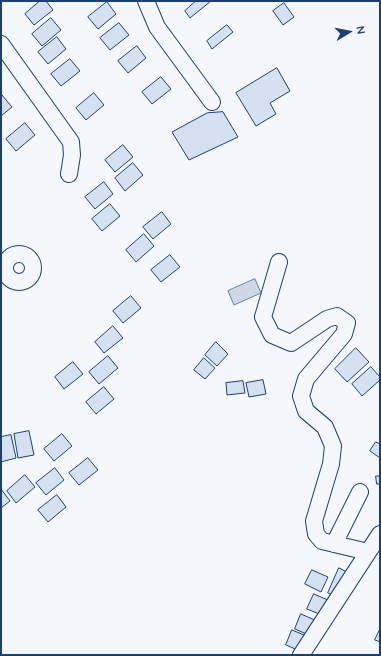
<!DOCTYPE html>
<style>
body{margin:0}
#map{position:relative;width:381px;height:656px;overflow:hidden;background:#f4f7fb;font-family:Quicksand,sans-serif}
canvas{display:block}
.frame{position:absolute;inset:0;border:2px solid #1d3f73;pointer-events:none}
.north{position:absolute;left:329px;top:12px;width:40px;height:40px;-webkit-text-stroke:3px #f4f7fb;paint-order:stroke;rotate:80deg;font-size:11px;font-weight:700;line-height:16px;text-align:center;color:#1d3f73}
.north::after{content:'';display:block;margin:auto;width:14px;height:18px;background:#1d3f73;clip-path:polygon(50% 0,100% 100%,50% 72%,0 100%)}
</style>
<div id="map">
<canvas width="381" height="656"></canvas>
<div class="frame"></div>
<div class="north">N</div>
</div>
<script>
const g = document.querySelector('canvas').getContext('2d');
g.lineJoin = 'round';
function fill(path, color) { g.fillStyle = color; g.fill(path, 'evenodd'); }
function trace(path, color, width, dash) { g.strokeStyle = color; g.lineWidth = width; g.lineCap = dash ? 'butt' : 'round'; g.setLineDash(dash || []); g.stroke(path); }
const water = new Path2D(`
 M255,279L261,293L234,305L228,291Z`);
fill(water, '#cfd7e4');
trace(water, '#687fa3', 1);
const building = new Path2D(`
 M40,1H46L53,10L34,25L25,14Z
 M196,1H211L190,18L185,11Z
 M107,2L116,14L98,29L88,17Z
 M284,3L294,17L283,25L273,11Z
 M51,18L61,30L42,46L32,34Z
 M119,23L129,35L110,50L100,38Z
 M227,25L233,32L212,49L207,41Z
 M57,37L66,49L48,64L38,52Z
 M137,46L146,58L128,73L118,61Z
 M70,59L80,71L61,86L51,74Z
 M277,68L290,91L270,103L276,114L256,126L236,93Z
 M161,77L171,89L152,104L142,92Z
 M94,93L104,105L86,120L76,108Z
 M2,95L12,107L1,116V96Z
 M223,112L238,137L189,160L172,132L207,113Z
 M25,123L35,135L16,151L6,139Z
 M123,145L133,157L115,172L105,160Z
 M133,163L143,175L125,191L115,178Z
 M104,182L113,194L95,209L85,197Z
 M110,204L120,216L102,231L92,219Z
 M162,212L171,224L153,239L143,227Z
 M144,234L154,246L136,262L126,250Z
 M170,255L180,267L161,282L151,270Z
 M131,296L141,308L123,323L113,311Z
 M113,326L123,338L104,353L95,342Z
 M216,342L228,354L217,366L205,355Z
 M356,348L369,362L347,382L335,369Z
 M108,356L118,368L99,384L89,372Z
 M204,358L215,368L205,379L194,370Z
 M73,362L83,374L64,389L55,377Z
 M371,367L380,377V380L362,396L352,384Z
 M263,380L266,394L249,397L246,383Z
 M243,381L245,393L227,395L226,383Z
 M104,387L114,399L96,414L86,402Z
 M29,431L34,455L18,458L14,434Z
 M62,434L72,446L54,461L44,449Z
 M11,435L16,458L1,462V437Z
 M376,442L380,444V458L370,451Z
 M88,458L98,470L79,485L69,473Z
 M55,468L64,480L46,495L36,483Z
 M25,475L35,487L16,503L7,491Z
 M376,476H380V484H377Z
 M1,489L10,501L1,508Z
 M57,495L66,507L48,522L38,510Z
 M339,568L347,572L337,597L328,593Z
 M312,570L328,577L321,592L305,584Z
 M314,594L330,601L324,616L307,609Z
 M301,614L317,621L311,636L295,629Z
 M380,629V642L375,640Z
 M292,630L309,637L302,652L286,645Z`);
fill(building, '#d5e0f0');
trace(building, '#1d3f73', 1);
const minor = new Path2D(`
 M146,1L157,27L212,102
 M1,44L71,142L72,155L69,174
 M5 268a14 14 0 1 1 28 0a14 14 0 1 1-28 0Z
 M279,262L263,317L272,335L291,343L327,319L337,316L347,323L344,334L306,379L301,396L306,411L325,427L333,446L331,464L314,521L316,534L322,541L368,552
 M334,544L360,492
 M301,655L380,534`);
trace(minor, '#1d3f73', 18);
trace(minor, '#f4f7fb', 16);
</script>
